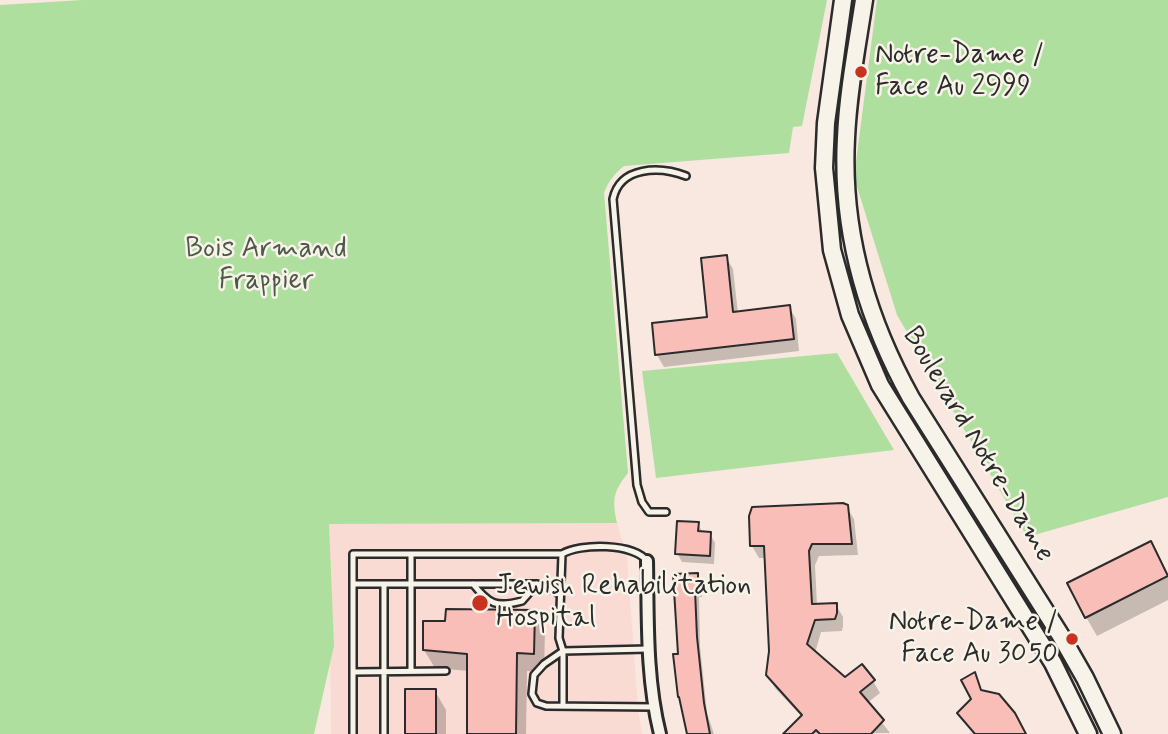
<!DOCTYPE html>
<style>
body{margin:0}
canvas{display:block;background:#f8e8df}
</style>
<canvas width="1168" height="734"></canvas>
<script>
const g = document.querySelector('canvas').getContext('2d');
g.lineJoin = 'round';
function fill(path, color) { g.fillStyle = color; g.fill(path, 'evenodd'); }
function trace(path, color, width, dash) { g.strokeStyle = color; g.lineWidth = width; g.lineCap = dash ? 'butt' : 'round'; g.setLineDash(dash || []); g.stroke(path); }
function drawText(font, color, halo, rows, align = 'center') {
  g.font = font + ' Mynerve,sans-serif'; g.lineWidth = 5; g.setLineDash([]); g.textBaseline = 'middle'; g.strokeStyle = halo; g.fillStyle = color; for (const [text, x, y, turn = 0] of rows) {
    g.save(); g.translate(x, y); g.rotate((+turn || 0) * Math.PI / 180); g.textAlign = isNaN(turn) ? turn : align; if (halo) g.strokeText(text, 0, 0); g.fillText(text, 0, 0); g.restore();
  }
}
fill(new Path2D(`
 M617,523L627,557L638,709L642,734H331L329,524Z`), '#f9dbd4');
fill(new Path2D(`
 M83,0H827L802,126L793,127L789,153L624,166C614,174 608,182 604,193L628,473C613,492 612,499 617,523L329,524L334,646L314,734H0V5Z
 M877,0H1168V497L1027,537L897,315L854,177Z
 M837,353L894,450L656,478L642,371Z`), '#afdf9f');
fill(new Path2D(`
 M726,257L733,269L738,313L789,307L796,319L799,351L664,367L657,355L709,318Z
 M846,506L854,519L858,555L819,556L815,565L817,605H836L843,617V626L842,631L821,632L815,653L845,680L873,681L880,693L867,703L890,733L786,734L802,717L775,688L768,675L770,651L766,558H759L752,546Z
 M698,524L703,533L710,534L715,543L714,564L682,562L677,553Z
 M1160,561L1168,577V600L1097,636L1086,617Z
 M697,575L702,583V597H699L700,646L707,713L714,734H690L679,655Z
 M534,612L545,630L544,672L527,671L526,734H469V671L435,668L424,650L447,623Z
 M974,675L983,692L1025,734H968L973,733L959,713L973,699Z
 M435,691L446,710V734H406Z`), '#0003');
const building = new Path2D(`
 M727,255L733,312L790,305L794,339L655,355L652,323L707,317L701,258Z
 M843,503L848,505L852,544H812L809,551L812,604L837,603V613L835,619L815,620L807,644L845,677L862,664L875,680L860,692L884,720L871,734H820L816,730L812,734H783L802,715L766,675L769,651L764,546H750L749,516L752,507Z
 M677,521L699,522L698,531L711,532L710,556L675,554Z
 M1151,541L1168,576L1085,618L1067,583Z
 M698,573V590H695L697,637L704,703L710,734H687L679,697H678L673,654H678L673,574Z
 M446,609L535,610L534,654L517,653L516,734H467V654L423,650V621H445Z
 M975,672L981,690L999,694L1015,713L1026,734H975L957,713L971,699L961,680Z
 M405,689H436V734H405Z`);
fill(building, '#fabeb9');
trace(building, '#2b2b2b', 2);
const lane = new Path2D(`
 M666,512H649L642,502L637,485L613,199C620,166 660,166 686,176
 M353,584H537L545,586L559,594
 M384,584V734
 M473,584C489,604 496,608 522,601L537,584
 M648,649L563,651L544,664L534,675L532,694L537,703L546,706L655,707
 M411,671V555
 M353,672L446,671
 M563,706V651L559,638L562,554C580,543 634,543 647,561
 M353,734V554H562`);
const street = new Path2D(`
 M647,561C648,619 646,678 660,734`);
const secondary = new Path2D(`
 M843,0L826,123L824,168L832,250L850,315L880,385L1053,663L1088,734
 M864,0C857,46 848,92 846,138C841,231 866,317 911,398L1061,636L1085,678L1112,734`);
trace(lane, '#2b2b2b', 10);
trace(street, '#2b2b2b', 16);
trace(secondary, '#2b2b2b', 21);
trace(lane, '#f7f3e8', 5);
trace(street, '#f7f3e8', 10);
trace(secondary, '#f7f3e8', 16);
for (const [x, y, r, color] of [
 [861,72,7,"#c8321e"],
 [480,603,9,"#c8321e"],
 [1072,639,7,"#c8321e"]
]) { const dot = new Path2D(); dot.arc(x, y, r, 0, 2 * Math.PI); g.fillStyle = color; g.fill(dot); trace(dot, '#f7f3e8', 2.5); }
drawText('28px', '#2b2b2b', '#f7f3e8', [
 ["Notre-Dame /",875,56],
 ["Face Au 2999",875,88],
 ["Jewish Rehabilitation",496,587],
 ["Hospital",496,619],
 ["Notre-Dame /",1058,623,"right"],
 ["Face Au 3050",1058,655,"right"]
], 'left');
drawText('28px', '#4c5848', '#f7f3e8', [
 ["Bois Armand",266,250],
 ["Frappier",266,282]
]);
drawText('28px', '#2b2b2b', '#f7f3e8', [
 ["Boulevard Notre-Dame",977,445,59]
]);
</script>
